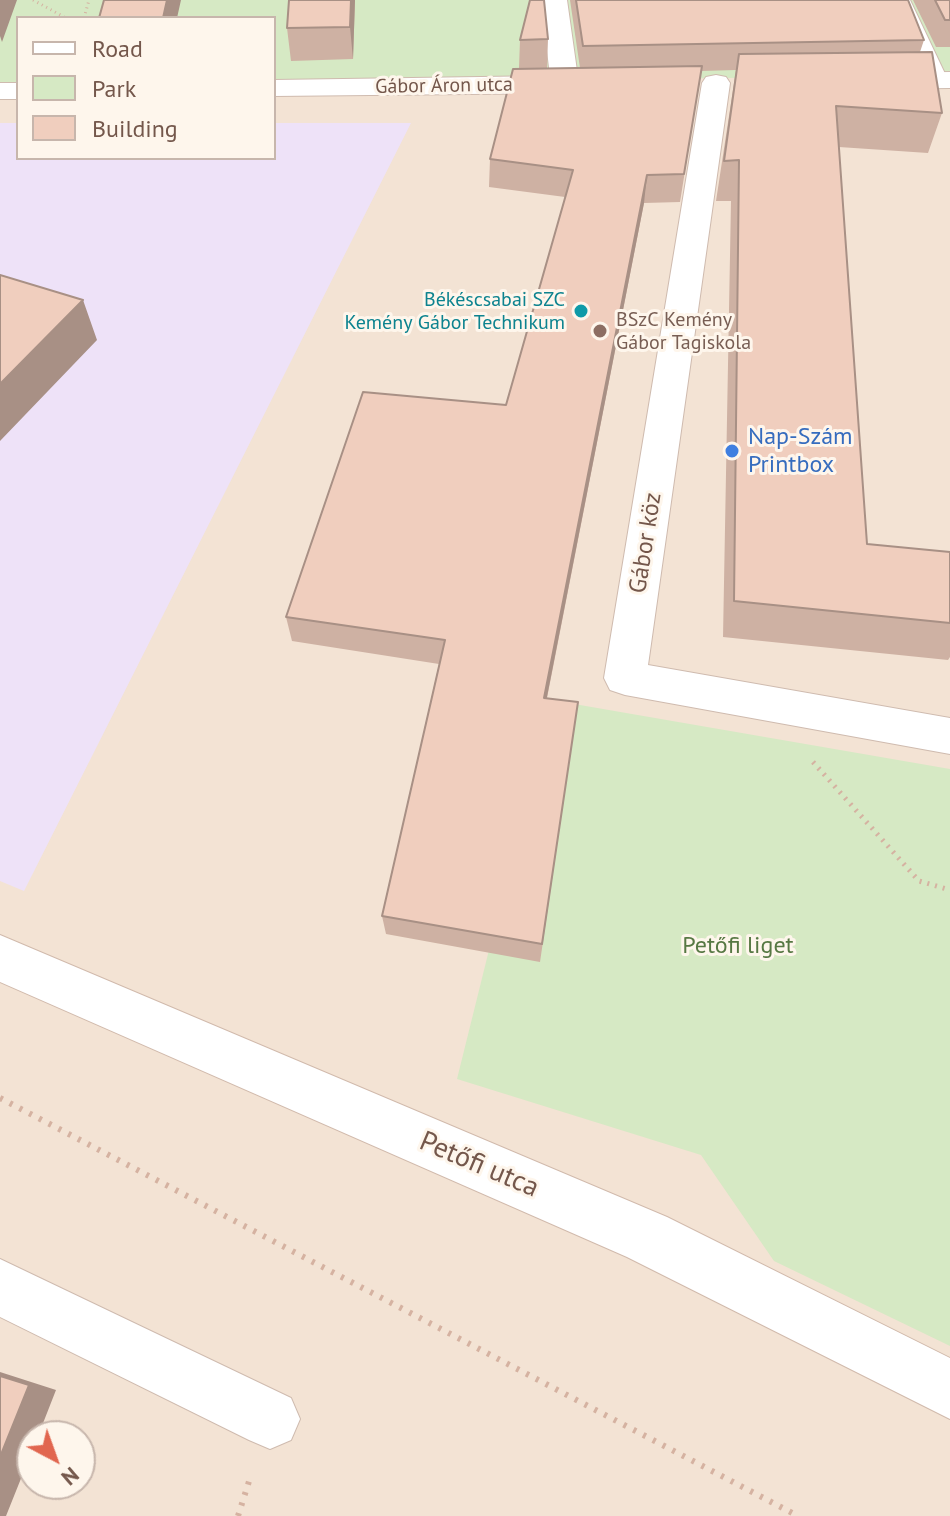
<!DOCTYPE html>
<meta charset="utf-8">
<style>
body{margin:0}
#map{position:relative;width:950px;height:1516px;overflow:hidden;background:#fbf1e5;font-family:"PT Sans",sans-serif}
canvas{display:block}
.legend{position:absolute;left:16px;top:16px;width:260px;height:144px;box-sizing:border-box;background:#fef6ec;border:2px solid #c7b6ac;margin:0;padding:10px 14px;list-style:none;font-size:24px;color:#74574b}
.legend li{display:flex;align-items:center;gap:16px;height:40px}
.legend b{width:40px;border:2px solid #c7b6ac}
.north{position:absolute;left:16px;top:1420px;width:80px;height:80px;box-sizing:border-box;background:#fef6ec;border:2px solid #c7b6ac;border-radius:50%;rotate:139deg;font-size:22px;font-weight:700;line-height:32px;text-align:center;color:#74574b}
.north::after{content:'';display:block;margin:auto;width:28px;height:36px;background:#e1664f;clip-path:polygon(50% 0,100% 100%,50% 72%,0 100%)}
</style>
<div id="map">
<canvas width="950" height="1516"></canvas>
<ul class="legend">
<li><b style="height:10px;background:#fff"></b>Road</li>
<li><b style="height:22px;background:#d6e9c4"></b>Park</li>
<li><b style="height:22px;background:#f0cebe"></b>Building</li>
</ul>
<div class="north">N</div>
</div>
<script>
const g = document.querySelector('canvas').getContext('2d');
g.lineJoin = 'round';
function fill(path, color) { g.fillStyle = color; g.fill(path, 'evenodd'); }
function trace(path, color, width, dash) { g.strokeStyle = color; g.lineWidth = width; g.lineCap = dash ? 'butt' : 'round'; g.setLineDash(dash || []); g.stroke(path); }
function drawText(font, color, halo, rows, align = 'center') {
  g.font = font + ' "PT Sans",sans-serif'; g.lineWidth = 6; g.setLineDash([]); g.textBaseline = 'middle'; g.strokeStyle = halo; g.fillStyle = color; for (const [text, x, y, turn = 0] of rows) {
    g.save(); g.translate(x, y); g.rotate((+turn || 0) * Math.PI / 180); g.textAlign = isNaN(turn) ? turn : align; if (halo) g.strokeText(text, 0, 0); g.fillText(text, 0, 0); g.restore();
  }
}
fill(new Path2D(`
 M0,0H950V1516H0ZM18,18H274V158H18ZM32,1436H80V1484H32Z`), '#f3e3d4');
fill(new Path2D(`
 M0,123H18V158H274V123H411L24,891L0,881Z`), '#eee2f8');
fill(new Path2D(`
 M0,0H950V75L274,84V18H18V87H0Z
 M551,700L950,769V1346L774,1261L701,1155L457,1079Z`), '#d6e9c4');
const lane = new Path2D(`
 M890,0H910L948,80L945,85L937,86L926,80Z`);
const street = new Path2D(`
 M541,0H567L578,78L582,84L578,90L565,93L274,96V80L550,76Z
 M950,72V88L876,89L866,87L862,81L866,75L876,73Z
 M716,75L726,77L730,83L648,665L950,718V754L625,695L610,690L604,678L702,83L706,77Z
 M0,83H18V99H0Z
 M0,1259L291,1398L300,1419L291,1440L270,1449L249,1440L0,1317Z`);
const secondary = new Path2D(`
 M0,935L667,1217L950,1358V1419L627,1257L0,982Z`);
trace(lane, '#cfbbaf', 2);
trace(street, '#cfbbaf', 2);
trace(secondary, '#d1baac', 2);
trace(new Path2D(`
 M33,0L66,18
 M84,18L89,0`), '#d5b2a1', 3, [1, 4]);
trace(new Path2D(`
 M813,762L919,881L950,890`), '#d5b2a1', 5, [2, 6]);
trace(new Path2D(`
 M0,1098L798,1516
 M238,1516L251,1475`), '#d5b2a1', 6, [3, 8]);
fill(lane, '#fff');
fill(street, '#fff');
fill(secondary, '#fff');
fill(new Path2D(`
 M289,0H355L353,59L291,61L287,28Z
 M570,0H908L924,40L920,52L942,113L928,153L839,147L867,544L950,552V657L948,660L723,637L731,201H716L736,70L701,71L680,202L644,203L547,698L578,702L540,962L386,934L382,916L439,664L292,641L286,617L506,405L565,197L489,187L490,159L519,68L520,40L548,39L547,68H580Z
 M913,0H950V47H936Z`), '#ceb1a3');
fill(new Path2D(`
 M0,0H17L2,42L0,36Z
 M167,0H181L177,18H163Z
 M351,0H355L353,59L350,27Z
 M647,175L644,203L542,722L544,698Z
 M83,300L97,340L0,441V384Z
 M0,1372L56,1390L38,1436H32V1451L6,1516H0Z`), '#a89085');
const building = new Path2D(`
 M104,0H167L163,18H99Z
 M289,0H351L350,27L287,28Z
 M530,0H544L548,39L520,40Z
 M576,0H908L924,40L583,46Z
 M935,0H950V20H945Z
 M932,52L942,113L836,106L867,544L950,552V623L734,601L739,160L724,161L739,54Z
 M702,66L684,174L647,175L544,698L578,702L542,944L382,916L445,640L286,617L363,392L506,405L573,170L490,159L513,69Z
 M0,275L83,300L0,384Z
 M0,1376L29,1385L0,1457Z`);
fill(building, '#f0cebe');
trace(building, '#a89085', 2);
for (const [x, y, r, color] of [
 [581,311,8,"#0f9aa8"],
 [600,331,8,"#8d6e63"],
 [732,451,8,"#3f7fe0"]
]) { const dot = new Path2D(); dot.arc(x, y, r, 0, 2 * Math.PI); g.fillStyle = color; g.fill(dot); trace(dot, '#fef6ec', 3); }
drawText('20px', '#74574b', '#fef6ec', [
 ["Gábor Áron utca",444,86,-1]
]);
drawText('20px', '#0d838f', '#fef6ec', [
 ["Békéscsabai SZC",565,300],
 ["Kemény Gábor Technikum",565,323]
], 'right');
drawText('20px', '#785e54', '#fef6ec', [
 ["BSzC Kemény",616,320],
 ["Gábor Tagiskola",616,343]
], 'left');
drawText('24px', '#366cbe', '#fef6ec', [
 ["Nap-Szám",748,437],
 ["Printbox",748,465]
], 'left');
drawText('24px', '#74574b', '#fef6ec', [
 ["Gábor köz",646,543,-81]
]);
drawText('24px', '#577843', '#fef6ec', [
 ["Petőfi liget",738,946]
]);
drawText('28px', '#74574b', '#fef6ec', [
 ["Petőfi utca",479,1165,23]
]);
</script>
